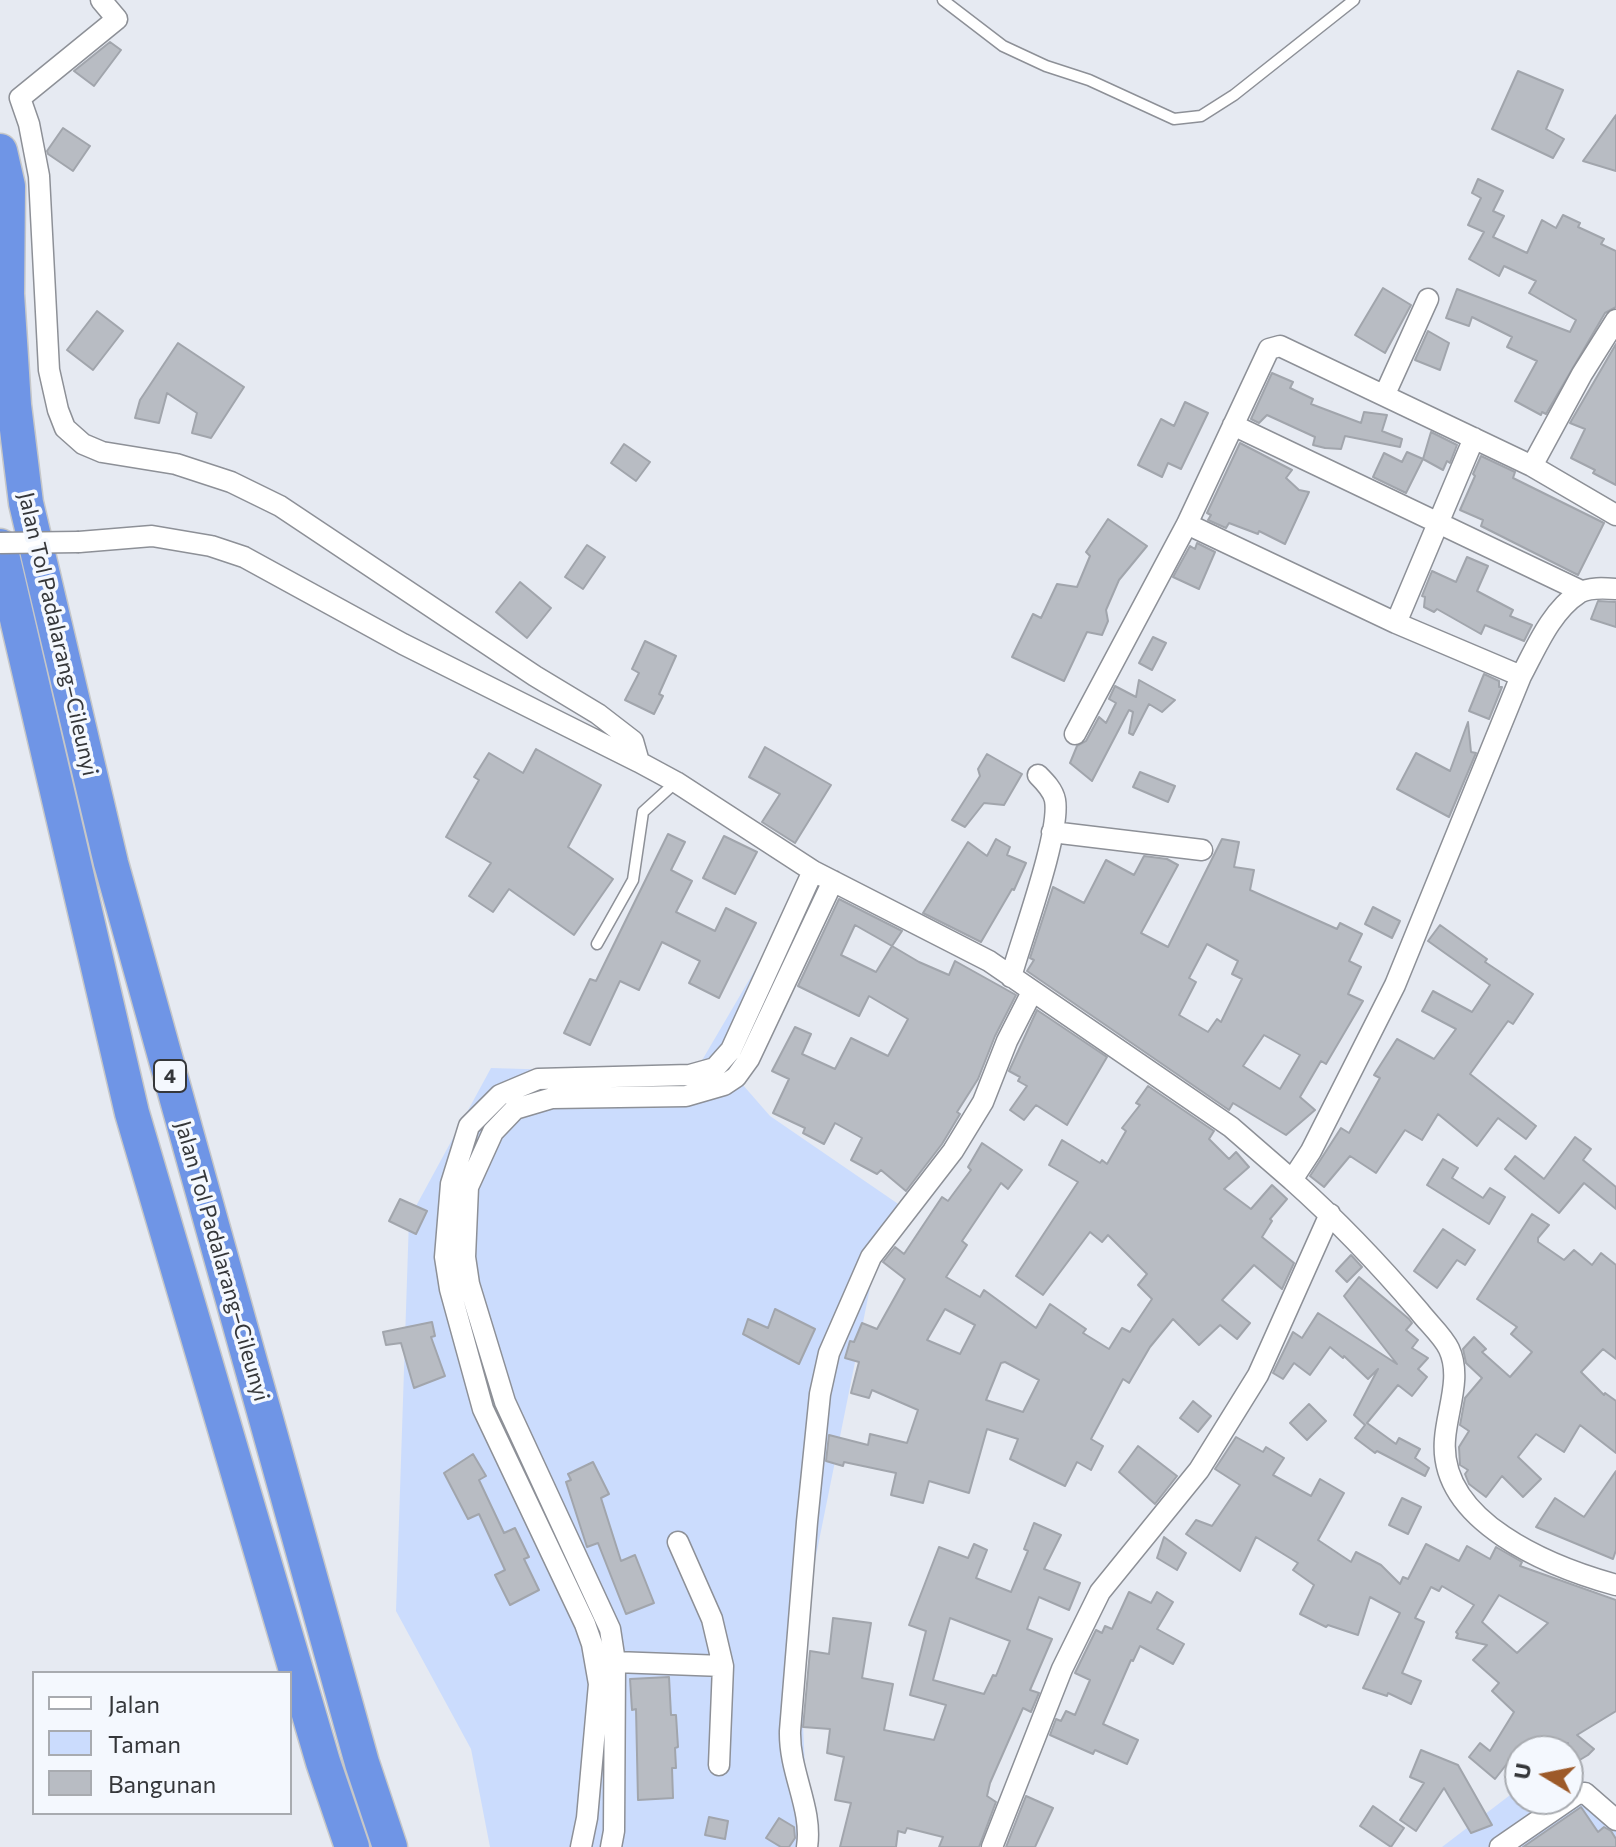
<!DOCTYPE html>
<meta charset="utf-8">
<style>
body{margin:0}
#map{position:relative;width:1616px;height:1847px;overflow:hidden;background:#e6eaf2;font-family:Commissioner,sans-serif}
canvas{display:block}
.legend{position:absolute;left:32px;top:1671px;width:260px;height:144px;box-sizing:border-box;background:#f4f8fe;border:2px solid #a8abb0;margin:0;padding:10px 14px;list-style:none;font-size:24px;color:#35373a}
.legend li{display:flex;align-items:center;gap:16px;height:40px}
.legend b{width:40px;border:2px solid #a8abb0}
.north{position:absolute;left:1504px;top:1735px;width:80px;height:80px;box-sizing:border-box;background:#f4f8fe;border:2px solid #a8abb0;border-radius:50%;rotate:280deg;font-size:22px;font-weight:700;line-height:32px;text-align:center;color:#35373a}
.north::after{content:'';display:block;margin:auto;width:28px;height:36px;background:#9d5a29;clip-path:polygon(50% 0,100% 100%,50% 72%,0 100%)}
</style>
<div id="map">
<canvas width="1616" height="1847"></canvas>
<ul class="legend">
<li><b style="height:10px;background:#fff"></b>Jalan</li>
<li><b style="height:22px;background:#cbdcfd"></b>Taman</li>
<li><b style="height:22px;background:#b8bcc3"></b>Bangunan</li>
</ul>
<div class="north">U</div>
</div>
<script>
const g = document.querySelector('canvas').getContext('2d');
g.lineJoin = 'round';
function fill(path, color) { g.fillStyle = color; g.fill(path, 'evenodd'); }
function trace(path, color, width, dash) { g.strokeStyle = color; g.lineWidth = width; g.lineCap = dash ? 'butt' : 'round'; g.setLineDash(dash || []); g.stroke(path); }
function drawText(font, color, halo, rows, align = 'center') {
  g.font = font + ' Commissioner,sans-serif'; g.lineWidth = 7; g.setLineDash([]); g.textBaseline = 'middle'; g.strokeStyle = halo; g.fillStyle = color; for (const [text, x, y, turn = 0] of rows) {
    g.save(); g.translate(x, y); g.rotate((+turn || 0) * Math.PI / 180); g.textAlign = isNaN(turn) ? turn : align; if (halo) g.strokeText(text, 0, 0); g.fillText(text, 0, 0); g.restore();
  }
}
fill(new Path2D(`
 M813,871L833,881L736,1077L770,1116L907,1210L878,1248L799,1640L808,1831L803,1847H490L471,1749L396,1611L409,1219L491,1068L694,1074Z
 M1518,1789L1520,1799H1558L1616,1814V1847H1442Z`), '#cbdcfd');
const building = new Path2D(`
 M110,42L121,50L94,86L74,71Z
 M1518,71L1563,90L1546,129L1564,139L1553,158L1492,129Z
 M1616,115V171L1583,161Z
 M63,128L90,146L73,171L48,154L47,151Z
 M1478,179L1503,191L1493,211L1504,216L1493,237L1527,253L1542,220L1556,228L1563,215L1580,223L1578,227L1604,239L1601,244L1616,251V307L1605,313L1546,414L1542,412L1541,415L1515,401L1537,361L1507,347L1512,337L1472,317L1469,326L1446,318L1457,289L1570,332L1576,320L1529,293L1536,281L1504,266L1499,276L1469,259L1484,232L1468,225L1481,198L1472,193Z
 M1383,288L1411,305L1385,353L1355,335Z
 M97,311L123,331L93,370L67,350Z
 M1428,331L1449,343L1440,370L1415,360Z
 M178,343L244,387L211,438L192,433L197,413L167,393L159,423L135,418L140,400Z
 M1616,344V485L1593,473L1595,470L1571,458L1585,429L1570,423Z
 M1272,373L1293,382L1290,388L1313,399L1311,404L1361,423L1364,412L1387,415L1382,431L1402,439L1400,447L1345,436L1341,449L1325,448L1313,445L1315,437L1267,415L1259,423L1251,419Z
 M1185,402L1208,413L1181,469L1168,463L1162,477L1138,465L1161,419L1174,426Z
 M1431,432L1457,445L1450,463L1447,461L1443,470L1423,459Z
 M1240,443L1292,470L1286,478L1299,490L1309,492L1285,544L1259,531L1258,534L1229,523L1226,528L1208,520L1211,515L1207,513Z
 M624,444L650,462L636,481L611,463Z
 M1407,452L1423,459L1406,493L1373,477L1384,453L1402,462Z
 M1481,456L1515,472L1513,478L1604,523L1578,575L1481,526L1483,520L1460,510L1475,476L1473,474Z
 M1108,519L1147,546L1119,580L1106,610L1108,621L1102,635L1087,632L1064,681L1012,657L1033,614L1041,618L1057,584L1077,587L1090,556L1086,552Z
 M1197,543L1215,552L1199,589L1173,577L1190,546L1195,549Z
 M587,545L605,557L583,589L565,577Z
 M1467,557L1488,566L1477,591L1513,610L1510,616L1532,625L1524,641L1485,625L1481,634L1437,609L1434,612L1424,607L1425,597L1422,596L1432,571L1456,582Z
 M520,582L551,608L527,638L496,612Z
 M1598,601L1616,602V627L1591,619Z
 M1153,637L1166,643L1152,670L1139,663Z
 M645,641L676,656L659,694L663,696L654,714L625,700L639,673L632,669Z
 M1484,674L1499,681V687H1502L1489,719L1469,711Z
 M1139,680L1175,700L1162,712L1149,704L1133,735L1129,733L1133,712L1129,710L1092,781L1070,763L1077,746L1086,741L1099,717L1106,723L1116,703L1109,699L1115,686L1136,697Z
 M1468,722L1471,752L1476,753L1449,817L1397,789L1416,753L1450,771Z
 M765,747L831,785L795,843L762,822L780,794L749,777Z
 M536,749L601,785L568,847L613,879L574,935L509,889L493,912L469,896L491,863L446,837L479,780L474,777L489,753L523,773Z
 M987,754L1022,774L1004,805L984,803L965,827L952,820L980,776L978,769Z
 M1140,772L1175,786L1168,802L1133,787Z
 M668,834L685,842L671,870L692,881L676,912L715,931L726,908L756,923L719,998L689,983L700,961L662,942L639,990L620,981L590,1045L564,1033L590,979L596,981Z
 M724,836L757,852L735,894L703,878Z
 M996,839L1010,847L1007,855L1026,863L1014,890L1012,889L981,942L923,913L968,842L987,856Z
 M1222,839L1239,842L1234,867L1254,870L1250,890L1337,929L1340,923L1362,934L1349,961L1361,967L1348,994L1363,1001L1326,1064L1321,1061L1300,1097L1315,1110L1286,1135L1233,1103L1229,1110L1027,971L1034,960L1030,958L1053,887L1084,903L1106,860L1134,875L1144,856L1167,859L1178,865L1141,933L1168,947ZM1207,944L1238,961L1232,974L1242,979L1221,1022L1217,1019L1208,1032L1179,1015L1196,982L1189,978ZM1264,1035L1300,1055L1280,1089L1243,1066Z
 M839,899L902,931L892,946L919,962L949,975L955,961L1016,995L995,1036L978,1079L957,1112L960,1114L942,1144L906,1191L881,1170L877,1174L851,1160L862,1138L835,1123L824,1144L803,1133L805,1128L773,1113L789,1079L772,1071L795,1027L811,1034L802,1054L835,1069L851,1038L888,1056L908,1019L869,996L859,1016L798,986ZM855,925L892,946L876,972L841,955Z
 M1373,907L1400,921L1392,938L1365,924Z
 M1440,925L1487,959L1485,962L1533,994L1513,1024L1508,1021L1470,1074L1536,1126L1526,1139L1498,1118L1477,1146L1438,1114L1422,1140L1405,1130L1376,1173L1350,1156L1324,1187L1310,1176L1341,1128L1349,1133L1380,1078L1374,1075L1397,1039L1434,1059L1456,1029L1422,1011L1433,991L1472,1012L1490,985L1428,941Z
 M1037,1010L1107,1057L1067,1125L1036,1105L1024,1120L1010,1110L1027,1086L1018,1081L1020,1077L1009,1071Z
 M1148,1086L1214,1131L1209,1139L1229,1159L1236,1152L1249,1167L1224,1189L1251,1209L1272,1185L1287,1199L1270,1219L1272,1221L1262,1237L1294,1263L1282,1289L1254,1265L1222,1300L1250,1323L1237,1339L1220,1325L1199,1345L1173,1319L1150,1347L1129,1383L1123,1379L1091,1439L1103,1446L1091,1470L1077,1462L1065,1486L1010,1459L1018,1439L987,1429L969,1493L929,1481L923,1503L891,1495L896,1473L844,1462L843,1466L826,1461L829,1435L868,1445L870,1434L907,1443L918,1410L872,1390L869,1398L851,1393L859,1362L845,1358L850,1341L854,1342L862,1323L877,1329L905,1279L883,1262L895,1247L904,1254L942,1197L948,1201L971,1170L968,1167L982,1143L1022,1170L1008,1189L1001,1183L962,1241L967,1245L946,1277L980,1297L984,1290L1036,1328L1050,1304L1086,1329L1083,1333L1109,1349L1122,1328L1130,1332L1152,1299L1138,1285L1147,1274L1108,1235L1102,1242L1090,1232L1043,1295L1016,1276L1078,1182L1049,1165L1062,1140L1100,1163L1102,1160L1107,1164L1126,1131L1122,1128L1140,1105L1136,1103ZM945,1309L975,1325L960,1354L927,1340ZM1005,1362L1039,1380L1023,1412L986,1400L1001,1363Z
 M1575,1137L1591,1149L1583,1160L1616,1187V1209L1584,1183L1559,1213L1505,1169L1515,1156L1544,1179Z
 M1443,1159L1458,1168L1452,1178L1483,1198L1490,1188L1505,1197L1489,1224L1427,1185Z
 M400,1199L427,1211L416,1234L389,1221Z
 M1532,1214L1549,1225L1538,1238V1242L1564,1260L1574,1250L1592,1265L1601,1253L1616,1265V1359L1603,1349L1581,1372L1604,1395L1605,1393L1616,1401V1453L1580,1425L1564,1452L1536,1434L1518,1457L1541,1479L1523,1497L1502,1476L1486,1497L1469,1484L1465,1474L1468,1470L1460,1465L1459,1447L1469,1431L1460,1425L1465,1398L1482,1378L1466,1363L1463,1349L1474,1337L1486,1349L1482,1352L1510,1377L1532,1352L1511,1334L1517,1327L1477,1299Z
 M1443,1229L1475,1250L1465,1265L1457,1260L1437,1288L1414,1271Z
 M1351,1255L1362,1267L1347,1282L1336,1271Z
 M1359,1277L1409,1319L1412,1323L1406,1330L1418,1340L1412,1348L1428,1358L1418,1369L1427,1377L1412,1396L1398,1385L1367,1423L1396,1444L1399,1438L1420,1449L1415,1458L1429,1468L1425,1476L1377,1451L1375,1453L1355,1438L1365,1425L1354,1415L1378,1369L1368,1379L1344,1356L1343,1358L1330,1347L1310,1375L1294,1363L1283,1379L1273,1373L1293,1332L1302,1338L1318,1313L1397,1364L1344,1296Z
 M775,1309L815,1329L799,1364L743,1334L748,1319L768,1328Z
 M432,1322L435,1336L431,1337L445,1376L414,1388L401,1343L386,1345L383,1332Z
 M1193,1401L1211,1416L1198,1432L1180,1418Z
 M1309,1404L1326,1421L1307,1440L1290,1423Z
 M1236,1437L1263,1452L1266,1447L1284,1458L1273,1475L1311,1496L1320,1479L1344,1493L1318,1540L1351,1562L1356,1552L1381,1565L1400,1584L1403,1577L1408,1579L1426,1544L1459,1561L1467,1546L1490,1559L1496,1547L1522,1562L1520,1566L1616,1600V1711L1577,1735L1594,1749L1588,1755L1568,1767V1743L1553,1751H1517L1495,1779L1469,1757L1480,1743L1490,1751L1514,1712L1492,1691L1499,1683L1473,1660L1487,1645L1456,1638L1458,1634L1456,1632L1474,1605L1442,1586L1439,1591L1431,1587L1415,1618L1424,1622L1402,1673L1421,1681L1411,1704L1388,1693L1387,1696L1363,1688L1400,1613L1370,1597L1358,1635L1328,1625L1326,1627L1300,1614L1314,1585L1293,1570L1298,1563L1256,1537L1240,1571L1186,1534L1196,1520L1212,1526L1240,1485L1215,1469ZM1499,1595L1548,1623L1517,1653L1482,1622Z
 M1138,1446L1177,1476L1155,1504L1119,1472Z
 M473,1454L486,1476L479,1480L504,1533L515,1528L529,1557L524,1559L539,1590L510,1605L495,1575L505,1570L479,1514L468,1519L444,1473Z
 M593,1462L609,1494L601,1498L621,1561L635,1555L654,1603L626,1614L598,1543L587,1547L566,1482L571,1480L568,1474Z
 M1616,1471V1550L1613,1559L1536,1527L1555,1498L1584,1517Z
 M1402,1498L1421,1507L1408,1534L1389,1525Z
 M1034,1523L1061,1535L1044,1569L1080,1583L1069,1610L1039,1597L1027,1629L1052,1639L1030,1690L1039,1693L1031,1712L1023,1708L990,1783L987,1796L996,1802L979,1847H939L943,1837L907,1828L905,1833L898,1831L896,1847H840L851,1803L835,1800L844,1757L827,1753L830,1729L803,1727L810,1651L829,1654L833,1618L871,1623L862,1678L893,1684L884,1730L934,1740L946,1705L910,1695L926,1631L909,1625L939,1547L968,1558L974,1544L987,1550L976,1578L1011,1592L1028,1551L1024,1549ZM950,1618L1010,1641L996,1676L993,1675L984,1694L933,1680Z
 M1164,1537L1186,1553L1177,1570L1157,1558Z
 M1129,1592L1151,1603L1157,1592L1173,1602L1157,1629L1184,1644L1173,1664L1140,1646L1133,1661L1131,1660L1103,1724L1138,1740L1127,1764L1095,1750L1093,1754L1050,1735L1056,1719L1061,1721L1066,1711L1075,1715L1090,1680L1075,1673L1096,1630L1102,1633L1105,1626L1112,1629Z
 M669,1677L671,1715H676L678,1747L675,1748L676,1768H672L673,1798L638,1800L636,1709L632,1710L630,1679Z
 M1421,1750L1458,1765L1492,1825L1471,1833L1444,1788L1416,1831L1400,1820L1424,1783L1410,1777Z
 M1026,1796L1053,1808L1035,1847H1006Z
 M1373,1806L1404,1828L1391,1847L1360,1826Z
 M1581,1807L1598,1832L1604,1827L1611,1831L1616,1839V1847H1523Z
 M709,1817L728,1821L725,1839L705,1835Z
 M779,1818L794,1827L795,1838L789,1847H781L766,1838Z`);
fill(building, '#b8bcc3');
trace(building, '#a1a5ac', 2);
const service = new Path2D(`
 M943,0L1003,46L1046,66L1089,80L1174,119L1201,116L1234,95L1354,0
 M597,944L633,880L643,812L676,782`);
const minor = new Path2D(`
 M101,0L117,19L20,98L29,124L39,176L49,370L58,410L65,428L83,444L102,452L176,464L231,482L280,506L535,676L598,714L633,741L639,762
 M1616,320L1582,374L1532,466L1616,515
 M1385,394L1428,299
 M1233,425L1581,591
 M1474,438L1396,623L1521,676
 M1187,524L1396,623
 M79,542L152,536L211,546L244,557L403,644L639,762L676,782L813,871L989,961L1231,1127L1292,1180L1311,1151L1395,985L1521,676C1536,648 1551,611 1579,593C1589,587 1604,588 1616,589
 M1075,734L1187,524L1269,349L1280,346L1532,466
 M1052,832L1202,850
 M1011,977C1021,940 1061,833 1055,800C1053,790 1045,782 1038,775
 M1292,1180C1338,1221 1379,1264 1419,1311C1428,1323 1443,1336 1449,1349C1462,1377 1447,1410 1445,1439C1438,1522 1551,1567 1616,1585
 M615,1662L723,1666L712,1619L678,1542
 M719,1765L723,1666
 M581,1847L587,1818L599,1684L592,1644L585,1624L483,1409L450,1289L445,1257L451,1184L469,1126L500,1095L538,1079L690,1075L715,1068L731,1050L813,871
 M611,1847L614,1831L615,1662L610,1629L505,1402L469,1284L465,1257L468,1187L493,1132L515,1109L552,1098L686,1096L724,1085L736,1077L749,1059L833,881
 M807,1847C813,1808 789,1773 790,1731L807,1522L820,1394L829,1353L871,1257L953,1151L983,1102L1007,1041L1032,992
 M992,1847L1062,1669L1100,1592L1199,1470L1258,1375L1330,1214
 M1500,1847L1577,1794L1585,1793L1616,1820`);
const motorway = new Path2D(`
 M0,151L8,186L7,294L14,405L26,503L111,863L362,1763L390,1847
 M0,546L132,1113L323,1762L352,1847`);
trace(service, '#8d9097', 13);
trace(minor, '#8d9097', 23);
trace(motorway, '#c6c7c8', 37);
trace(service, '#fff', 10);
trace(minor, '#fff', 20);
trace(motorway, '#6f95e6', 34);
const minorBridge = new Path2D(`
 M0,543L79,542`);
trace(minorBridge, '#8d9097', 23, []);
trace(minorBridge, '#fff', 20);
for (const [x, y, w] of [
 [170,1076,32]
]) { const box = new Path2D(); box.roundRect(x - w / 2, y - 16, w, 32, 6); g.fillStyle = '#f4f8fe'; g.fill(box); trace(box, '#35373a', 2); }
drawText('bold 20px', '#35373a', null, [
 ["4",170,1076]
]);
drawText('22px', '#35373a', '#f4f8fe', [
 ["Jalan Tol Padalarang–Cileunyi",58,634,77],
 ["Jalan Tol Padalarang–Cileunyi",222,1261,74]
]);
</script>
